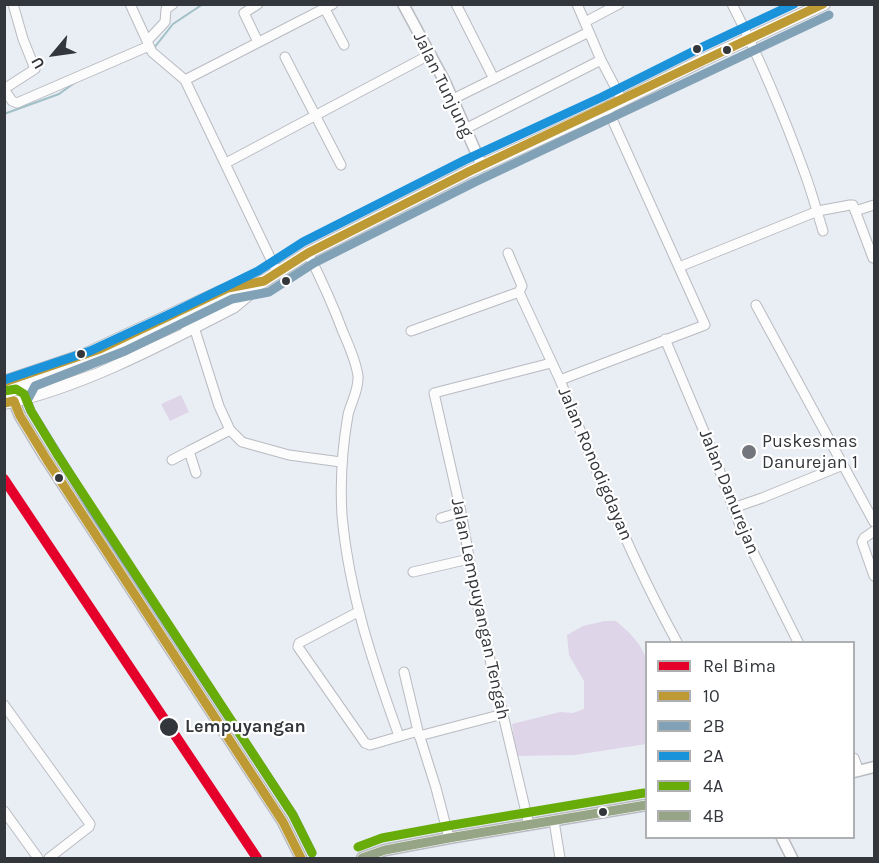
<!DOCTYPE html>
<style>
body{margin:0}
#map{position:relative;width:879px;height:863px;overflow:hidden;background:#e9edf4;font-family:Karla,sans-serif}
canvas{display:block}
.frame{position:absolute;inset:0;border:6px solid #33363b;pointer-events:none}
.legend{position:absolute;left:645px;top:641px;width:210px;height:198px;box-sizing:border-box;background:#fff;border:2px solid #adafb1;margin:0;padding:8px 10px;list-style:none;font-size:18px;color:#33363b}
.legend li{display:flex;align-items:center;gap:12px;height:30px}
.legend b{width:30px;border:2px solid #adafb1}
.north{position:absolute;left:24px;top:24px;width:60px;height:60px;-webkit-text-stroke:4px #fff;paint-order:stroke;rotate:241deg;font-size:16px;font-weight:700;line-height:24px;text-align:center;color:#33363b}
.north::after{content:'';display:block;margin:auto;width:21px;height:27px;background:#33363b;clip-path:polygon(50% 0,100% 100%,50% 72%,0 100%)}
</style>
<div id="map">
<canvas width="879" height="863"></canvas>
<div class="frame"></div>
<ul class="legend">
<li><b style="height:8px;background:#e4002b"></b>Rel Bima</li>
<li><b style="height:8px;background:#bd9a33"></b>10</li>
<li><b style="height:8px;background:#80a1b6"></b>2B</li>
<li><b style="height:8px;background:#1a93db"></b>2A</li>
<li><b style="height:8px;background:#67ac08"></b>4A</li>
<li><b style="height:8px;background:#96a585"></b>4B</li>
</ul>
<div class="north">U</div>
</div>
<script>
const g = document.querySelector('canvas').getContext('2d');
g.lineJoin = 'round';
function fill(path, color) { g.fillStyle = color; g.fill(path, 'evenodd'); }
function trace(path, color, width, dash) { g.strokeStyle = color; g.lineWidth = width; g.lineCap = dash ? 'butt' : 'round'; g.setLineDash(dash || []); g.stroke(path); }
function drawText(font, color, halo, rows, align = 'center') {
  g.font = font + ' Karla,sans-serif'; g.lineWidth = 4.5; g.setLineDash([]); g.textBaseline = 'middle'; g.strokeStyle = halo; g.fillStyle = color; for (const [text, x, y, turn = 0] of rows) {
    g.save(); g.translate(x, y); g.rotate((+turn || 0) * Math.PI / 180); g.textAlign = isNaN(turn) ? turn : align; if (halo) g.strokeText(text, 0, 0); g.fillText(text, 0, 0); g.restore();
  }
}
fill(new Path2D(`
 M181,395L189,412L170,421L161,404Z
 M605,621H616C629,632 640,642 646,658V744L575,755L518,756L516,754L512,724L560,712L573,713L584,709V681L569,655L567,635L583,626Z`), '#dfd5e8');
trace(new Path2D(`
 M154,48L173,24L203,4
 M4,114L59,94L73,84`), '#a0c0c6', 2);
const minor = new Path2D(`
 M130,4L152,52L185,80L277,272
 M456,4L494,79
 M577,4L601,60L622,100
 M732,4C760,59 784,116 805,174C812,193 817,212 823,231
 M325,9L344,45
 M585,22L619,4
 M147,41L165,22L166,9L173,4
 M258,42L244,13L258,4
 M285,57L341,165
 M185,80L333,4
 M4,89L12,101L17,103L149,46
 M4,89L35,69L23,39L13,4
 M453,99L589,32
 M607,108L705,325L560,380C595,468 631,559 677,642
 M465,129L601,60
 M226,163L431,54
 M855,211L874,205
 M308,253C321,279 333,305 343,332C349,346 356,361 358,376C359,390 351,402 348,415C342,449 340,482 342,516C349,593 373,664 399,736
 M508,253L522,286L519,292L560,380
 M679,267L818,211L850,205H853L873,258L874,257
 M756,305L874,522
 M194,327L219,406L230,430L242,442L289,455L341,462
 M411,331L519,292
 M665,339L711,448L741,528L798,642
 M172,460L189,451
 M196,473L189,451L230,430
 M733,508L762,498L843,465
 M441,518L461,512
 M874,531L864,538L862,542L874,576
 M413,572L469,559
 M358,612L299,643L298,647L365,743L370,745L418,731L436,788L449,838
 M404,672L418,731
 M4,705L90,824L89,827L49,858
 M419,736L503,714
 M854,758L859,771
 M4,811L38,858
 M554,821L560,858
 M529,825L479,613L461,512L434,393L551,363`);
const tertiary = new Path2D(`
 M403,4L445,82L482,166
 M18,394L14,401L20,416L43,454L283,822L301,858
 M854,772L874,767
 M782,838L792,858
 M362,858L385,850L449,838L646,805`);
const secondary = new Path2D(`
 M179,323L264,281L308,253L470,171L607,108L701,61L824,4
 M4,382L84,355L220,292L245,284
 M4,403C81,387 163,343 233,307L250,293`);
trace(minor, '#b8bbc0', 11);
trace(tertiary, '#b8bbc0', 13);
trace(secondary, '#b8bbc0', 14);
trace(minor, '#fcfcfd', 9);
trace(tertiary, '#fcfcfd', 10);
trace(secondary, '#fcfcfd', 12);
const secondaryBridge = new Path2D(`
 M4,393L94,362L179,323`);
trace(secondaryBridge, '#b8bbc0', 14, []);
trace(secondaryBridge, '#fcfcfd', 12);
trace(new Path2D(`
 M4,382L100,349L228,288L264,281L308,253L470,171L823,4
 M4,403L14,401L20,416L47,460L283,822L301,858`), '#bd9a33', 9);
trace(new Path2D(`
 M312,853L293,815L91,508L31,411L27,401L35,386L125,351L232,299L269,292L314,263L475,182L829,15`), '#80a1b6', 9);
trace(new Path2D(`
 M4,380L90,351L174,312L258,271L303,242L465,160L602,97L696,50L794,4`), '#1a93db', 9);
trace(new Path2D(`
 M4,391L16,389L24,394L31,411L57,454L293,815L312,853
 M358,847L382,838L447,826L644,793`), '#67ac08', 9);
trace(new Path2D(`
 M362,858L385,850L449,838L646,805`), '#96a585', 9);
trace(new Path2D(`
 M4,479L257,858`), '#e4002b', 10);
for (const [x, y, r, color] of [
 [697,49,5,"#33363b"],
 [727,50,5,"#33363b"],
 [286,281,5,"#33363b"],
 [81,354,5,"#33363b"],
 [749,452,8,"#73767c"],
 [59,478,5,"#33363b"],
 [169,727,10,"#33363b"],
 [603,812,5,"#33363b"]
]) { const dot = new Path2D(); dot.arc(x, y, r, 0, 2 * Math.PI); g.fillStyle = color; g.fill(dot); trace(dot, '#fff', 2); }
drawText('18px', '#33363b', '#fff', [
 ["Jalan Tunjung",443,85,64],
 ["Jalan Ronodigdayan",595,464,67],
 ["Jalan Danurejan",729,492,68],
 ["Jalan Lempuyangan Tengah",480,609,78]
]);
drawText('18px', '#33363b', '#fff', [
 ["Puskesmas",762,442],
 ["Danurejan 1",762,463]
], 'left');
drawText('bold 18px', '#33363b', '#fff', [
 ["Lempuyangan",185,727]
], 'left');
</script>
